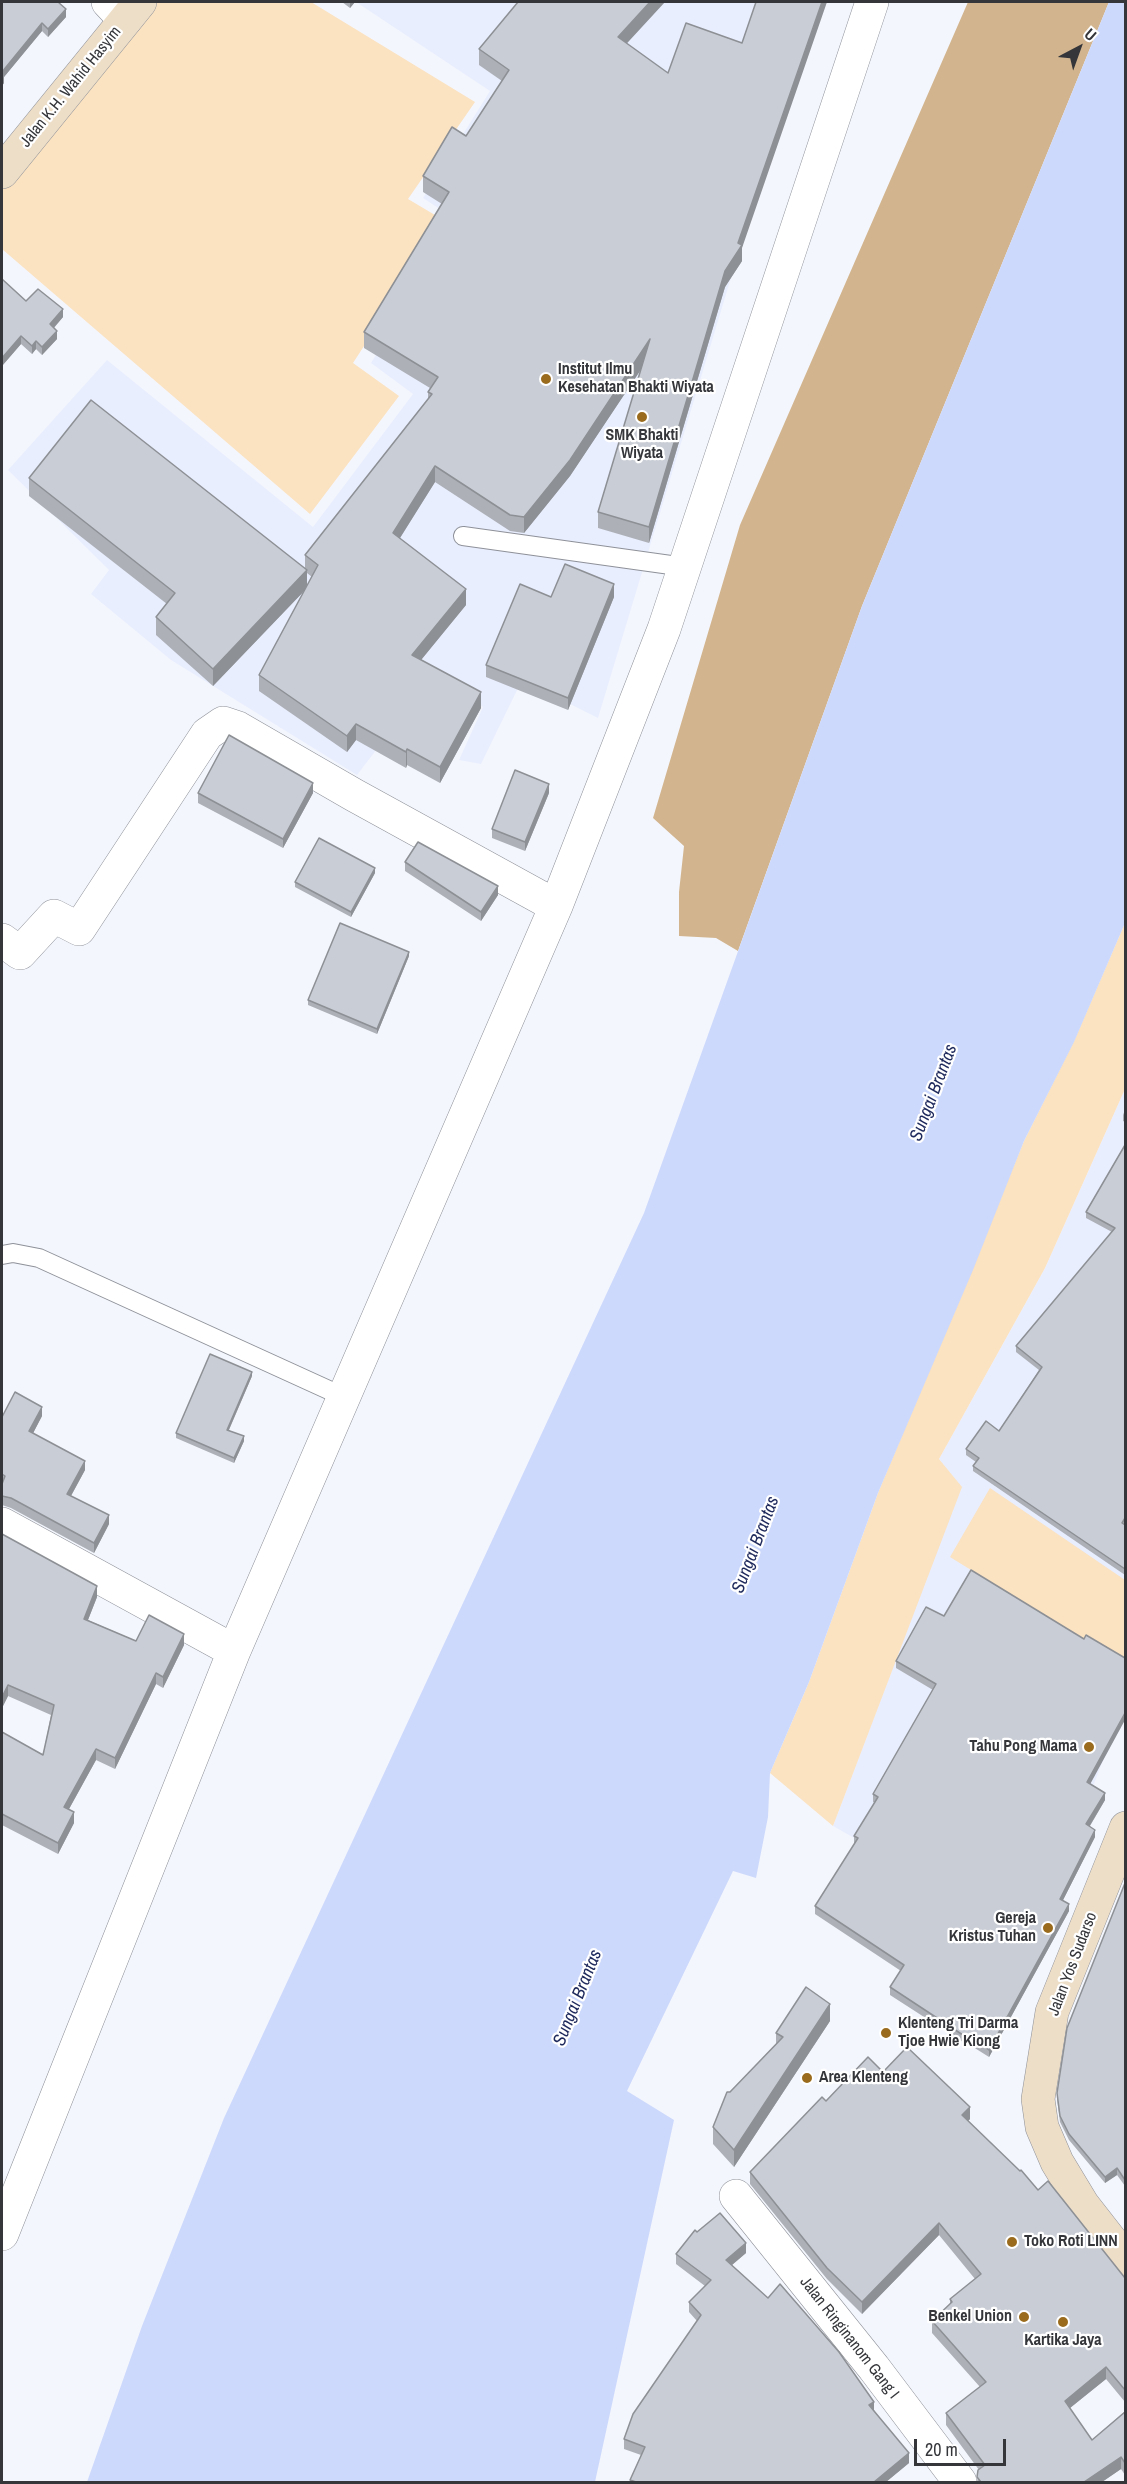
<!DOCTYPE html>
<style>
body{margin:0}
#map{position:relative;width:1127px;height:2484px;overflow:hidden;background:#f4f6fd;font-family:"Archivo Narrow",sans-serif}
canvas{display:block}
.frame{position:absolute;inset:0;border:3px solid #35363a;pointer-events:none}
.north{position:absolute;left:1049px;top:18px;width:60px;height:60px;-webkit-text-stroke:4px #fff;paint-order:stroke;rotate:41deg;font-size:16px;font-weight:700;line-height:24px;text-align:center;color:#35363a}
.north::after{content:'';display:block;margin:auto;width:21px;height:27px;background:#35363a;clip-path:polygon(50% 0,100% 100%,50% 72%,0 100%)}
.scale{position:absolute;left:914px;top:2439px;width:92px;height:27px;box-sizing:border-box;border:3px solid #35363a;border-top:0;padding-left:8px;font-size:18px;line-height:21px;white-space:nowrap;color:#35363a;-webkit-text-stroke:4px #fff;paint-order:stroke}
</style>
<div id="map">
<canvas width="1127" height="2484"></canvas>
<div class="frame"></div>
<div class="north">U</div>
<div class="scale">20 m</div>
</div>
<script>
const g = document.querySelector('canvas').getContext('2d');
g.lineJoin = 'round';
function fill(path, color) { g.fillStyle = color; g.fill(path, 'evenodd'); }
function trace(path, color, width, dash) { g.strokeStyle = color; g.lineWidth = width; g.lineCap = dash ? 'butt' : 'round'; g.setLineDash(dash || []); g.stroke(path); }
function drawText(font, color, halo, rows, align = 'center') {
  g.font = font + ' "Archivo Narrow",sans-serif'; g.lineWidth = 4.5; g.setLineDash([]); g.textBaseline = 'middle'; g.strokeStyle = halo; g.fillStyle = color; for (const [text, x, y, turn = 0] of rows) {
    g.save(); g.translate(x, y); g.rotate((+turn || 0) * Math.PI / 180); g.textAlign = isNaN(turn) ? turn : align; if (halo) g.strokeText(text, 0, 0); g.fillText(text, 0, 0); g.restore();
  }
}
fill(new Path2D(`
 M356,2H825L737,258L598,718L522,680L481,764L459,760L483,707L434,675L357,775L171,660L91,594L109,570L8,470L107,360L313,527L413,394L371,363L458,221L423,198L490,91Z
 M1125,1089V1718L1102,1763L1034,1940L833,1826L961,1487L939,1459L1045,1268Z`), '#e9eefe');
fill(new Path2D(`
 M143,2H311L475,102L408,199L445,221L353,363L399,396L310,514L2,249V170Z
 M1125,923V1089L1045,1268L939,1459L962,1487L833,1826L770,1773L809,1682L878,1493L1024,1141L1074,1041Z
 M990,1488L1125,1580V1665L950,1557Z`), '#fbe2c0');
fill(new Path2D(`
 M968,2H1109L862,606L738,951L716,938L679,936V892L684,846L653,818L740,525Z`), '#d2b58e');
fill(new Path2D(`
 M1109,2H1126L1125,923L1074,1042L1024,1141L973,1270L878,1493L809,1682L770,1773L768,1817L756,1878L733,1871L627,2091L674,2120L595,2482H87L142,2326L224,2118L644,1213L862,606Z`), '#cdd9fc');
const lane = new Path2D(`
 M463,536L685,567
 M2,1255L13,1253L39,1258L344,1397`);
const street = new Path2D(`
 M108,2L125,20
 M2,940L20,953L54,916L79,929L207,734L223,723L238,728L354,795L556,906
 M2,1524L234,1651
 M736,2196L874,2368L960,2482
 M2,2234L234,1651L556,906L664,629L872,2`);
const secondary = new Path2D(`
 M2,172L140,2
 M1126,1828L1052,2012L1038,2099L1042,2127L1057,2162L1083,2205L1126,2260`);
trace(lane, '#8e9199', 20);
trace(street, '#8e9199', 34);
trace(secondary, '#8e9199', 34);
trace(lane, '#fff', 18);
trace(street, '#fff', 33);
trace(secondary, '#eddec8', 33);
fill(new Path2D(`
 M2,2L66,17L48,37L42,31L4,77V83L2,86Z
 M342,2H355L350,8Z
 M627,43L742,248V261L725,287L649,543L598,528V512L641,369L570,476L524,533L510,531L435,482L400,538L466,605L421,660L481,708L440,783L407,765L406,768L356,740L347,752L259,691V675L306,589L213,686L156,635V617L167,604L29,496V478L305,569V555L428,399V392L430,388L364,348V332L442,204L423,192V176L466,136L502,81L479,65V49ZM307,573L312,577L307,587Z
 M2,279L26,301L63,317L54,328L57,339L42,355L36,349L32,354L21,344L2,366Z
 M551,597H614L568,710L486,677V665Z
 M198,793H313L283,848L198,803Z
 M549,793L525,851L492,838V829Z
 M405,862L498,895L481,921L405,871Z
 M375,873L351,917L295,887V882Z
 M409,956L377,1034L308,1005V1000Z
 M1125,1110V1122L1123,1121V1115Z
 M1125,1145V1575L973,1471V1466L976,1462L966,1455V1449L999,1431L1039,1370L1016,1352V1346L1112,1232L1086,1218V1212Z
 M252,1376L229,1430L244,1441L234,1463L176,1438V1433Z
 M42,1416L33,1433L85,1470L71,1496L109,1524L94,1553L11,1508L2,1505V1417Z
 M2,1534L97,1597L88,1620L136,1641L184,1645L163,1688L156,1684L115,1769L96,1760L69,1809L74,1823L58,1854L2,1825V1732L43,1755L51,1715L8,1696L2,1708Z
 M926,1607L1105,1800L1090,1826L1095,1837L1063,1900L1069,1911L989,2057L970,2045L969,2046L890,1995V1987L901,1971L815,1914V1906L855,1844L854,1843V1836L875,1803L873,1802V1794L933,1690L896,1668V1661Z
 M1125,1883V2186L1117,2175L1105,2183L1069,2140L1060,2122L1057,2099V2093Z
 M830,2021L734,2167L713,2144V2127L730,2092L776,2044V2033Z
 M883,2072L970,2119L968,2121L1125,2278V2402L1106,2379L1070,2408L1092,2440L1125,2411V2475L1121,2469L1102,2482H977L979,2470L946,2425V2413L980,2387L932,2333V2321L950,2304V2299L975,2279L939,2235L862,2314L827,2279L750,2184V2172L826,2101Z
 M697,2232L746,2253L732,2265L874,2410L909,2463L886,2482H630V2480L641,2455L624,2449V2439L697,2321L689,2312V2302L705,2286L676,2264V2254Z`), '#adb0b7');
fill(new Path2D(`
 M350,2H355L350,8Z
 M650,2H665L618,53V37Z
 M822,2H827L742,248V261L725,287L649,543V527L725,271L738,243Z
 M66,9V17L48,37V29Z
 M42,23V31L4,77V83L2,86V72Z
 M63,309V317L50,332V324Z
 M57,331V339L42,355V347Z
 M21,336V344L2,366V358Z
 M650,339V356L570,476L524,533V517Z
 M36,341V349L32,354V346Z
 M435,466V482L393,549V533Z
 M307,570V588L213,686V669Z
 M614,584V597L568,710V698Z
 M466,589V605L412,671V655Z
 M481,692V708L440,783V767Z
 M356,724V740L347,752V736Z
 M407,749V765L406,768V752Z
 M313,783V793L283,848V839Z
 M549,784V793L525,851V842Z
 M375,868V873L351,917V912Z
 M498,886V895L481,921V912Z
 M409,952V956L377,1034V1029Z
 M252,1372V1376L227,1434V1430Z
 M42,1407V1416L29,1441V1431Z
 M244,1436V1441L234,1463V1458Z
 M85,1461V1470L67,1503V1494Z
 M109,1515V1524L94,1553V1543Z
 M97,1586V1597L84,1630V1619Z
 M184,1634V1645L163,1688V1677Z
 M156,1673V1684L115,1769V1758Z
 M8,1685V1696L2,1708V1697Z
 M1125,1713V1720L1087,1790V1782Z
 M96,1749V1760L64,1818V1807Z
 M1105,1793V1800L1086,1832V1824Z
 M74,1812V1823L58,1854V1843Z
 M1095,1830V1837L1060,1906V1899Z
 M1069,1904V1911L989,2057V2050Z
 M830,2004V2021L734,2167V2150Z
 M970,2107V2119L962,2127V2115Z
 M1117,2168V2175L1105,2183V2177Z
 M939,2223V2235L862,2314V2302Z
 M746,2243V2253L726,2270V2260Z
 M1106,2367V2379L1065,2412V2401Z
 M874,2402V2412L869,2405Z
 M909,2453V2463L886,2482H874Z
 M1121,2457V2469L1102,2482H1084Z`), '#8d9095');
const building = new Path2D(`
 M2,2H58L66,9L48,29L42,23L2,72Z
 M518,2H650L618,37L668,73L686,23L742,43L756,2H822L738,243L742,245L725,271L649,527L598,512L650,339L570,460L524,517L510,515L435,466L393,533L466,589L412,655L481,692L440,767L407,749L406,752L356,724L347,736L259,675L318,565L305,555L432,394L428,392L438,377L364,332L449,192L423,176L452,127L466,136L509,70L479,49Z
 M2,279L26,301L38,289L63,309L50,324L57,331L42,347L36,341L32,346L21,336L2,358Z
 M91,400L307,570L213,669L156,617L175,593L29,478Z
 M565,564L614,584L568,698L486,665L520,584L551,597Z
 M229,735L313,783L283,839L198,793Z
 M515,770L549,784L525,842L492,829Z
 M319,838L375,868L351,912L295,882Z
 M418,842L498,886L481,912L405,862Z
 M340,923L409,952L377,1029L308,1000Z
 M1125,1145V1518L1122,1523L1125,1525V1569L973,1466L979,1458L966,1449L986,1421L999,1431L1042,1367L1016,1346L1115,1228L1086,1212Z
 M210,1354L252,1372L227,1430L244,1436L234,1458L176,1433Z
 M15,1392L42,1407L29,1431L85,1461L67,1494L109,1515L94,1543L11,1498L2,1496V1484L5,1476L2,1474V1417Z
 M2,1534L97,1586L84,1619L136,1641L149,1615L184,1634L163,1677L156,1673L115,1758L96,1749L64,1807L74,1812L58,1843L2,1814V1732L43,1755L54,1705L8,1685L2,1697Z
 M971,1570L1084,1639L1086,1635L1125,1658V1713L1087,1782L1105,1793L1086,1824L1095,1830L1060,1899L1069,1904L989,2050L970,2037L969,2039L890,1987L904,1965L815,1906L858,1838L854,1836L878,1797L873,1794L936,1684L896,1661L926,1607L944,1616Z
 M1125,1883V2180L1117,2168L1105,2177L1069,2134L1060,2116L1057,2093L1067,2028Z
 M806,1987L830,2004L734,2150L713,2127L727,2092H730L783,2037L776,2033Z
 M907,2047L970,2107L962,2115L1020,2171L1021,2170L1038,2190L1048,2181L1125,2278V2390L1106,2367L1065,2401L1092,2440L1125,2412V2463L1121,2457L1084,2482H981L977,2477L978,2470L985,2465L946,2413L986,2382L932,2321L952,2302L950,2299L981,2274L939,2223L862,2302L827,2268L750,2172L822,2097L826,2101L868,2057L883,2072Z
 M720,2213L746,2243L726,2260L768,2298L780,2284L839,2352L874,2402L869,2405L909,2453L874,2482H636L630,2480L645,2447L624,2439L633,2414L701,2315L689,2302L711,2280L676,2254L695,2230L697,2232Z`);
fill(building, '#c9cdd5');
trace(building, '#8d9095', 1.5);
for (const [x, y, r, color] of [
 [546,379,6,"#9a6b1c"],
 [642,417,6,"#9a6b1c"],
 [1089,1747,6,"#9a6b1c"],
 [1048,1928,6,"#9a6b1c"],
 [886,2033,6,"#9a6b1c"],
 [807,2078,6,"#9a6b1c"],
 [1012,2242,6,"#9a6b1c"],
 [1024,2317,6,"#9a6b1c"],
 [1063,2322,6,"#9a6b1c"]
]) { const dot = new Path2D(); dot.arc(x, y, r, 0, 2 * Math.PI); g.fillStyle = color; g.fill(dot); trace(dot, '#fff', 2); }
drawText('16px', '#35363a', '#fff', [
 ["Jalan K.H. Wahid Hasyim",71,87,-51],
 ["Jalan Yos Sudarso",1073,1964,-69],
 ["Jalan Ringinanom Gang I",849,2338,52]
]);
drawText('bold 16px', '#35363a', '#fff', [
 ["Institut Ilmu",558,370],
 ["Kesehatan Bhakti Wiyata",558,388],
 ["SMK Bhakti",642,436,"center"],
 ["Wiyata",642,454,"center"],
 ["Tahu Pong Mama",1077,1747,"right"],
 ["Gereja",1036,1919,"right"],
 ["Kristus Tuhan",1036,1937,"right"],
 ["Klenteng Tri Darma",898,2024],
 ["Tjoe Hwie Kiong",898,2042],
 ["Area Klenteng",819,2078],
 ["Toko Roti LINN",1024,2242],
 ["Benkel Union",1012,2317,"right"],
 ["Kartika Jaya",1063,2341,"center"]
], 'left');
drawText('italic 18px', '#1e295c', '#fff', [
 ["Sungai Brantas",934,1093,-69],
 ["Sungai Brantas",756,1545,-69],
 ["Sungai Brantas",578,1998,-68]
]);
</script>
